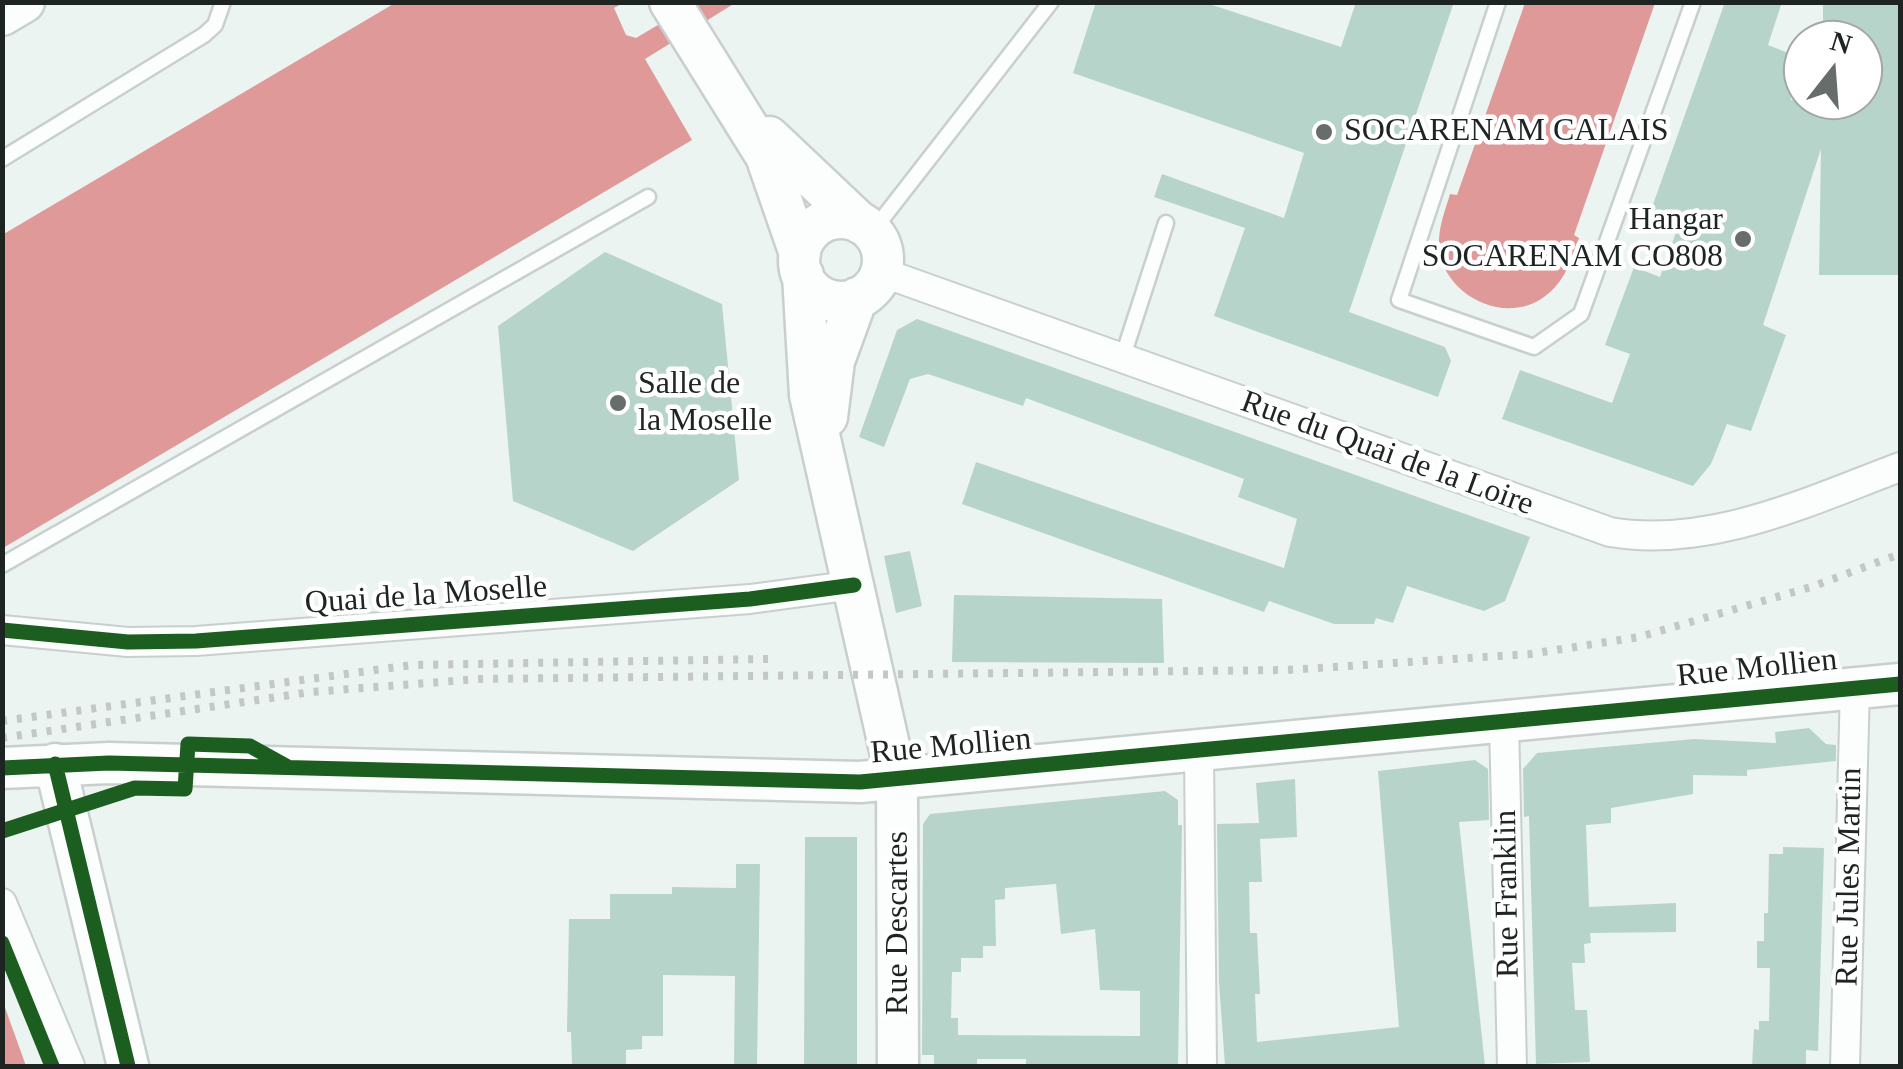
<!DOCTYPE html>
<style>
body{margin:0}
#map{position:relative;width:1903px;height:1069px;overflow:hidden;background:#ebf4f0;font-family:"Times New Roman",serif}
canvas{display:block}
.frame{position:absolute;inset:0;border:5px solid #1e2422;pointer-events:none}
.north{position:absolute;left:1783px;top:20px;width:100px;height:100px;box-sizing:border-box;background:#fff;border:2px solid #a5a7a7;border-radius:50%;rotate:17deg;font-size:28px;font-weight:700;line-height:40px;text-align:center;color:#1e2422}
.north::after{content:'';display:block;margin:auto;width:35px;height:45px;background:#666d6a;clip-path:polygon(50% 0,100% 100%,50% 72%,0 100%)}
</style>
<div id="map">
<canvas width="1903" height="1069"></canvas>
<div class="frame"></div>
<div class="north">N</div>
</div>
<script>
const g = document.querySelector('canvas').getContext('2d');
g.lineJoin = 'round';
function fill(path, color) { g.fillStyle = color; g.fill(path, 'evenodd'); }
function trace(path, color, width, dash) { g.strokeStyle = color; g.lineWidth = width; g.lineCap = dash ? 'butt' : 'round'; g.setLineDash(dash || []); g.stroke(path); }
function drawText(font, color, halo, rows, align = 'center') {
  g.font = font + ' "Times New Roman",serif'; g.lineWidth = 9; g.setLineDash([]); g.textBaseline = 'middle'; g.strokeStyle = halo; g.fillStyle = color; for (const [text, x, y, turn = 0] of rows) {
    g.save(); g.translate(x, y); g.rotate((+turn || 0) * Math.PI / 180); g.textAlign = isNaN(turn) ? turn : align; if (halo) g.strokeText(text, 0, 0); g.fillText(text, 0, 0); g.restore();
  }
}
fill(new Path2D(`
 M395,3H623L614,8L626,35L636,38L695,3H735L645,59L692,140L3,548L2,235Z
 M1525,3H1655L1574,235L1579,238C1572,260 1564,283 1544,297C1504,326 1443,295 1439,247C1438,228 1445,211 1450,194L1457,195Z
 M3,1002L26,1066H3Z`), '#df9998');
fill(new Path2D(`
 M1096,2H1203L1341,47L1356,2H1454L1349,312L1445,347L1451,361L1438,397L1214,316L1245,228L1154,197L1162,174L1284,218L1304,153L1073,73Z
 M1725,2H1782L1768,45L1796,56L1789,77L1791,100H1863V40H1823V2H1900V275H1819L1821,149L1763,325L1786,335L1751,431L1727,424L1711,464L1693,486L1502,419L1520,370L1612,403L1630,354L1605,345L1634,267L1660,277L1680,221L1651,210Z
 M605,252L722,304L739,480L633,551L513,501L498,326Z
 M917,319L1530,537L1505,601L1484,611L1407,586L1393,623L1376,618L1374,624H1334L1269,601L1264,612L962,504L976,462L1284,568L1297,519L1238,497L1244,479L1026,398L1023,406L928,374L910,379L884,447L859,437L897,330Z
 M910,551L922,606L896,613L884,556Z
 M954,595L1162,599L1164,663L952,662Z
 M1809,728L1826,744L1836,745V761L1747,770V776L1693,775V794L1611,808V823L1586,825L1589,907L1676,903V932L1590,933L1591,943L1584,944L1585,963H1572L1575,1010H1587L1590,1062L1536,1064L1529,816L1524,817L1523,769L1537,753L1694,739L1776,743L1775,732Z
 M1475,760L1488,769L1489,820L1459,822L1485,1066H1225L1219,982L1217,824L1259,823L1256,783L1295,779L1297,837L1260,839L1262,882H1249L1250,933H1257L1260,994H1255L1257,1042L1399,1027L1378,771Z
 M1165,791L1178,800V825H1182L1178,1066H1026V1059H977V1066H934V1055H922L923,824L930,814ZM1056,884L1061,934L1095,929L1100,990L1140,991V1036L958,1035V1018H951L952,972H961V958H983V946H996L995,900L1005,899V888Z
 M805,837H857V1066H804Z
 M1783,847L1824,848L1818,1051L1806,1050V1066H1752L1754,1029L1759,1030V1021H1769L1770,968H1757V941H1764V913H1768L1769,854H1783Z
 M736,864H760L757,1066H734L735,976L663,975V1036H642V1049L626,1050V1065L572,1064L571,1032H567L569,919H610V894H672V887L736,888Z`), '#b7d4ca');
const lane = new Path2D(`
 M1498,2L1399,300L1534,347L1581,314L1693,2
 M2,159L204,35L215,25L223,2
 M872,232L1051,2
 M1122,359L1166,223
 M2,565L648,197`);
const street = new Path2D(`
 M881,272L1610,532C1710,549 1809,501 1900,467
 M2,630L128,642L196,641L750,599L854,585
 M1504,722L1512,1066
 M1199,752L1202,1066
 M2,903L70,1066
 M1845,1066L1855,687`);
const secondary = new Path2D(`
 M670,2L766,156L800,254
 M2,15L24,2
 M769,137L860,223
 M799 260a42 42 0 1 1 84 0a42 42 0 1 1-84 0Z
 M803,275L810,395L897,781L898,1066
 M827,417L834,361L857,298
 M55,764L128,1066
 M2,768L109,763L860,782L1900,684`);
trace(lane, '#c8cfcc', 19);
trace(street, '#c8cfcc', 32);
trace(secondary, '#c8cfcc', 45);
trace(lane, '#fcfdfd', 14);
trace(street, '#fcfdfd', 28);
trace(secondary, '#fcfdfd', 40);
trace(new Path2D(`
 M2,721L412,665L768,659
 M2,738L311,692L479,679L1287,670L1530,654L1639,637L1811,587L1900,554`), '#c4c7c6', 8, [5, 10]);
trace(new Path2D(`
 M2,630L128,642L196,641L750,599L854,585
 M55,764L128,1066
 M2,768L109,763L860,782L1900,684
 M2,831L135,788L185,789L188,744L250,746L288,767
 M2,943L52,1066`), '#1b5e20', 15);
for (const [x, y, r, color] of [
 [1324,132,10,"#666d6a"],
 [1743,239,10,"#666d6a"],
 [618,403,10,"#666d6a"]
]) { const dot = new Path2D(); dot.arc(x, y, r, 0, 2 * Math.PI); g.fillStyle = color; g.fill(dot); trace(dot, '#fff', 4); }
drawText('32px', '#1e2422', '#fff', [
 ["SOCARENAM CALAIS",1344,132],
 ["Hangar",1723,221,"right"],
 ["SOCARENAM CO808",1723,258,"right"],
 ["Salle de",638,385],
 ["la Moselle",638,422]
], 'left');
drawText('32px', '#1e2422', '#fff', [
 ["Rue du Quai de la Loire",1387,454,20],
 ["Quai de la Moselle",426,596,-4],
 ["Rue Mollien",1757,669,-6],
 ["Rue Mollien",951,747,-5],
 ["Rue Jules Martin",1850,877,-89],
 ["Rue Franklin",1508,894,-91],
 ["Rue Descartes",899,923,-90]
]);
</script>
